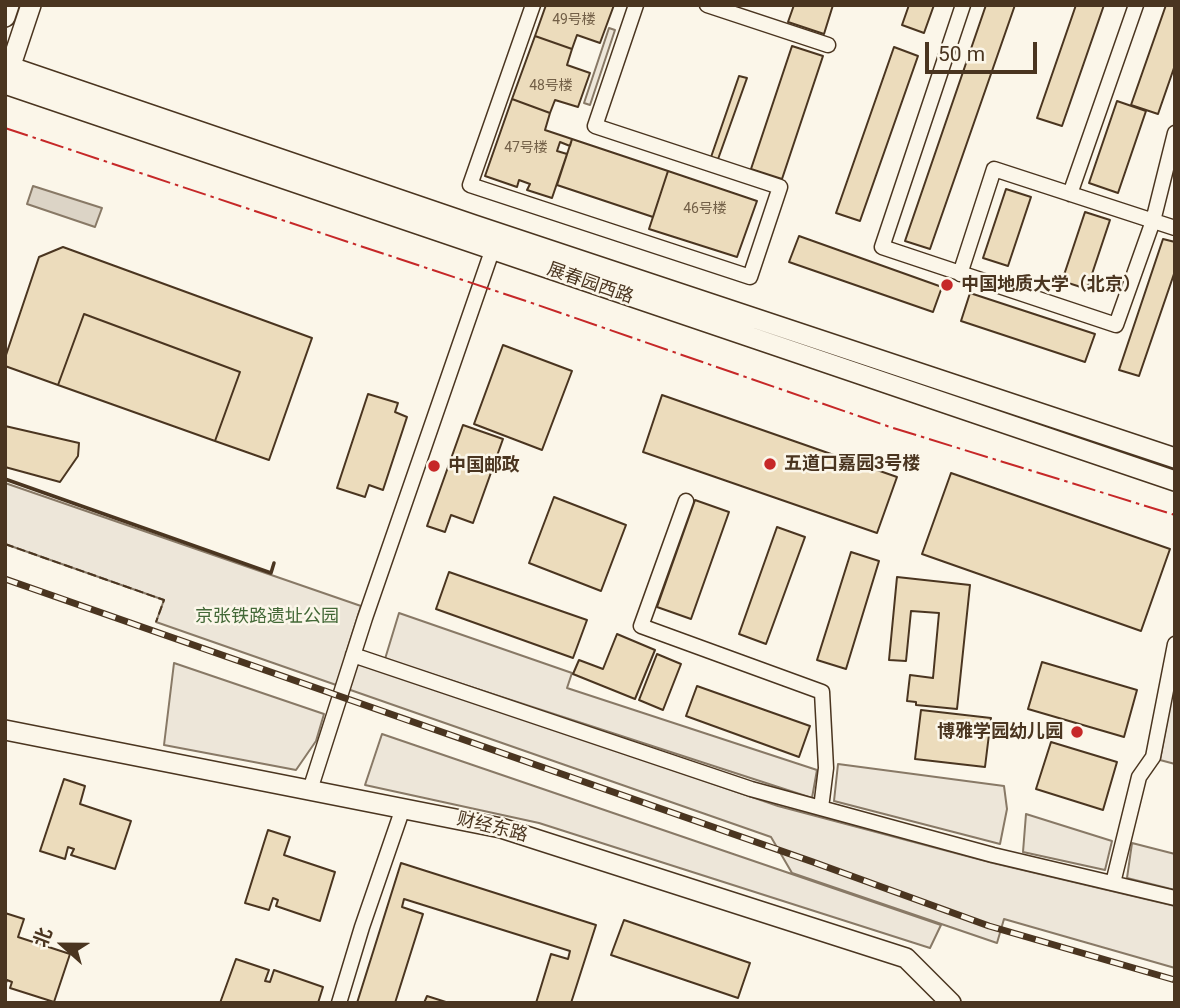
<!DOCTYPE html>
<meta charset="utf-8">
<style>
body{margin:0}
#map{position:relative;width:1180px;height:1008px;overflow:hidden;background:#fbf6e9;font-family:Roboto,"Noto Sans SC",sans-serif}
canvas{display:block}
.frame{position:absolute;inset:0;border:7px solid #4a3520;pointer-events:none}
.north{position:absolute;left:28px;top:910px;width:70px;height:70px;-webkit-text-stroke:5px #fbf6e9;paint-order:stroke;rotate:291deg;font-size:19px;font-weight:700;line-height:28px;text-align:center;color:#4a3520}
.north::after{content:'';display:block;margin:auto;width:24px;height:32px;background:#4a3520;clip-path:polygon(50% 0,100% 100%,50% 72%,0 100%)}
.scale{position:absolute;left:925px;top:42px;width:112px;height:32px;box-sizing:border-box;border:4px solid #4a3520;border-top:0;padding-left:9px;font-size:21px;line-height:24px;white-space:nowrap;color:#4a3520;-webkit-text-stroke:5px #fbf6e9;paint-order:stroke}
</style>
<div id="map">
<canvas width="1180" height="1008"></canvas>
<div class="frame"></div>
<div class="north">北</div>
<div class="scale">50 m</div>
</div>
<script>
const g = document.querySelector('canvas').getContext('2d');
g.lineJoin = 'round';
function fill(path, color) { g.fillStyle = color; g.fill(path, 'evenodd'); }
function trace(path, color, width, dash) { g.strokeStyle = color; g.lineWidth = width; g.lineCap = dash ? 'butt' : 'round'; g.setLineDash(dash || []); g.stroke(path); }
function drawText(font, color, halo, rows, align = 'center') {
  g.font = font + ' Roboto,"Noto Sans SC",sans-serif'; g.lineWidth = 5; g.setLineDash([]); g.textBaseline = 'middle'; g.strokeStyle = halo; g.fillStyle = color; for (const [text, x, y, turn = 0] of rows) {
    g.save(); g.translate(x, y); g.rotate((+turn || 0) * Math.PI / 180); g.textAlign = isNaN(turn) ? turn : align; if (halo) g.strokeText(text, 0, 0); g.fillText(text, 0, 0); g.restore();
  }
}
const green = new Path2D(`
 M609,28L615,30L590,105L584,103Z
 M5,483L361,606L345,657L778,806L993,863L1175,906V968L1004,919L997,943L792,873L771,837L156,622L164,600L5,544Z
 M399,613L572,673L567,688L817,770L812,798L385,659Z
 M174,663L324,714L316,741L296,770L164,745Z
 M1175,677V764L1160,760Z
 M382,734L941,925L930,948L539,823L365,785Z
 M838,764L1004,786L1007,809L1000,844L834,801Z
 M1026,814L1112,841L1105,870L1023,852Z
 M1132,843L1175,854V890L1127,878Z`);
fill(green, '#ede6d9');
trace(green, '#887966', 2);
const water = new Path2D(`
 M33,186L102,208L95,227L27,204Z`);
fill(water, '#dcd4c6');
trace(water, '#887966', 2);
const building = new Path2D(`
 M546,5H614L600,43L577,35L572,49L535,36Z
 M794,5H833L824,34L788,22Z
 M909,5H934L924,33L902,25Z
 M986,5H1015L930,249L905,241Z
 M1076,5H1104L1062,126L1037,118Z
 M1166,5H1175V65L1158,114L1131,105Z
 M535,36L572,49L567,65L590,73L578,107L555,100L550,113L512,99Z
 M792,46L823,56L782,179L751,169Z
 M894,47L918,56L860,221L836,213Z
 M739,76L747,78L717,162L710,160Z
 M512,99L550,113L545,130L572,139L570,146L560,142L557,151L567,154L552,198L527,190L530,184L519,180L517,187L485,176Z
 M1117,101L1146,111L1118,193L1089,183Z
 M572,139L668,171L653,217L557,185Z
 M668,171L757,201L737,257L649,229Z
 M1006,189L1031,197L1008,266L983,258Z
 M1085,212L1110,220L1087,289L1062,281Z
 M799,236L942,287L933,312L789,262Z
 M1163,239L1175,242V271L1139,376L1119,370Z
 M63,247L312,338L269,460L215,441L240,372L84,314L58,385L5,366V358L39,257Z
 M970,293L1095,334L1085,362L961,321Z
 M84,314L240,372L215,441L58,385Z
 M503,345L572,371L542,450L474,424Z
 M368,394L398,403L395,412L407,417L383,490L369,485L365,497L337,488Z
 M662,395L897,477L877,533L643,452Z
 M463,425L503,439L473,523L451,515L445,532L427,526Z
 M5,426L79,443L78,456L60,482L5,467Z
 M951,473L1170,549L1141,631L922,554Z
 M554,497L626,525L601,591L529,563Z
 M695,500L729,512L691,619L657,607Z
 M777,527L805,537L766,644L739,634Z
 M851,552L879,561L846,669L817,660Z
 M449,572L587,620L573,658L436,609Z
 M897,577L970,585L957,709L916,705V702L907,701L910,675L933,678L939,613L911,611L906,661L889,660Z
 M617,634L655,650L635,699L573,674L579,660L603,669Z
 M657,654L681,664L663,710L639,700Z
 M1042,662L1137,690L1124,737L1028,709Z
 M697,686L810,726L799,757L686,716Z
 M921,710L991,718L985,767L915,759Z
 M1051,742L1117,762L1103,810L1036,789Z
 M64,779L85,786L80,804L131,821L115,869L71,855L74,849L68,847L65,859L40,851Z
 M268,830L290,837L284,855L335,872L320,921L276,906L278,900L273,898L269,910L245,903Z
 M401,863L596,925L571,1003H536L551,954L568,959L570,951L404,899L402,907L423,914L395,1003H357Z
 M5,913L24,919L18,937L70,954L54,1002L10,988L12,982L7,980L5,986Z
 M624,920L750,963L738,998L611,955Z
 M236,959L269,970L265,981L270,982L274,970L323,987L318,1003H220Z
 M427,996L449,1003H424Z`);
fill(building, '#ecdcbc');
trace(building, '#4a3520', 2);
const street = new Path2D(`
 M533,5L470,185L750,277L780,187L595,126L636,5
 M707,5L828,45
 M963,5L882,247L1116,325L1153,221L1175,133
 M1070,194L1136,5
 M960,274L994,169L1175,228
 M686,501L641,626L822,692L826,768L821,808
 M353,655L751,789L993,855L1175,898
 M310,790L365,618L492,251
 M1113,883L1139,777L1153,757L1175,644
 M339,1003L362,927L403,808`);
const secondary = new Path2D(`
 M5,17L9,5
 M5,65L474,225L1175,458
 M7,77L31,5
 M5,84L1175,481
 M5,730L501,828L906,958L951,1003`);
trace(street, '#4a3520', 17);
trace(secondary, '#4a3520', 22);
trace(street, '#fbf6e9', 14);
trace(secondary, '#fbf6e9', 19);
const rail = new Path2D(`
 M5,579L813,862L989,926L1175,980`);
trace(rail, '#4a3520', 7);
trace(rail, '#fbf6e9', 4.5, [13]);
trace(new Path2D(`
 M5,544L164,600L156,622`), '#4a3520', 2, [9, 3.5]);
trace(new Path2D(`
 M5,479L271,573L274,563`), '#4a3520', 3.5);
trace(new Path2D(`
 M5,128L535,304L890,427L1175,515`), '#c62828', 2, [24, 5, 3.5, 5]);
for (const [x, y, r, color] of [
 [947,285,7,"#c62828"],
 [770,464,7,"#c62828"],
 [434,466,7,"#c62828"],
 [1077,732,7,"#c62828"]
]) { const dot = new Path2D(); dot.arc(x, y, r, 0, 2 * Math.PI); g.fillStyle = color; g.fill(dot); trace(dot, '#fbf6e9', 2.5); }
drawText('14px', '#725f47', null, [
 ["49号楼",574,20],
 ["48号楼",551,86],
 ["47号楼",526,148],
 ["46号楼",705,209]
]);
drawText('18px', '#4a3520', '#fbf6e9', [
 ["展春园西路",590,284,19],
 ["财经东路",492,828,14]
]);
drawText('bold 18px', '#4a3520', '#fbf6e9', [
 ["中国地质大学（北京）",961,285],
 ["五道口嘉园3号楼",784,464],
 ["中国邮政",448,466],
 ["博雅学园幼儿园",1063,732,"right"]
], 'left');
drawText('18px', '#436837', '#fbf6e9', [
 ["京张铁路遗址公园",267,617]
]);
</script>
